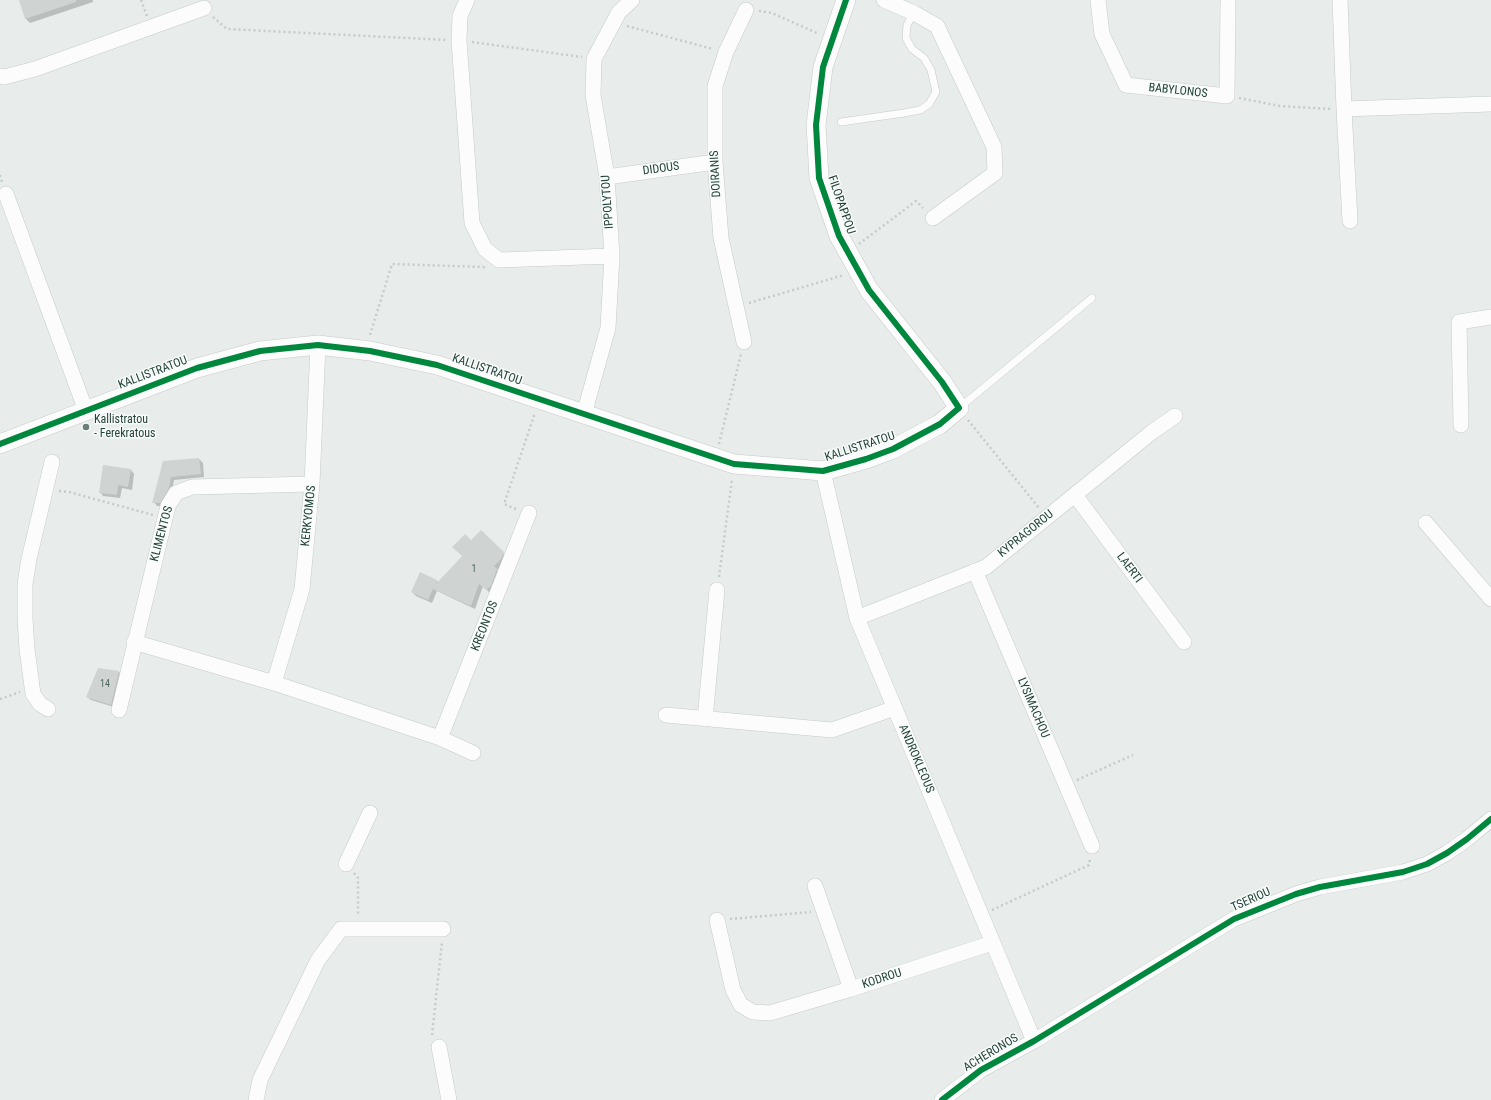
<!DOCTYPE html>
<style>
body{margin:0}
canvas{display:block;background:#e8edeb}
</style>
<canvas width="1491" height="1100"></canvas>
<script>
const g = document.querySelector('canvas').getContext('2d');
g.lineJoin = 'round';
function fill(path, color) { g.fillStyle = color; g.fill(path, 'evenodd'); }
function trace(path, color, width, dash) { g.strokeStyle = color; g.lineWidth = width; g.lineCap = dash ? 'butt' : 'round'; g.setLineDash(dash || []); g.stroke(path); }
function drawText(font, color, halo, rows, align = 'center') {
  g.font = font + ' "Roboto Condensed",sans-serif'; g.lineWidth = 3; g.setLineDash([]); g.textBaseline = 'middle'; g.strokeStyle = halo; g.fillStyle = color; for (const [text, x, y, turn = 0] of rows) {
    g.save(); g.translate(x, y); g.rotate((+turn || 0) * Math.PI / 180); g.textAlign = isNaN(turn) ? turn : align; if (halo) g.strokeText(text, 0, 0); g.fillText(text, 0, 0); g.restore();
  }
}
fill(new Path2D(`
 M26,0H93V2L30,23L26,19L20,2Z
 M199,459L203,463L204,477L174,480L172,491L163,506H157L154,502L164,462Z
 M131,470L134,474L132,490L122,488L120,498L103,496L100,492Z
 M481,532L507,557L504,563L497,570L500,573L490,593L483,586L475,609L437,591L432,603L416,596L412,592L437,581L438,582L464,556L471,542Z
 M119,672L122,675L114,707L91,700L87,697Z`), '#0003');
fill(new Path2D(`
 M19,0H76V2L25,19Z
 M199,458L201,474L171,477L169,488L160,503H152L163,461Z
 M103,465L131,469L128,487L118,485L117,495L99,493Z
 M481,530L504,552L501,559L494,566L497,569L491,586L486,590L479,584L471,606L433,589L428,600L411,592L420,572L437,580L436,584L462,556L452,547L465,534L471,540Z
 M98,668L119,671L111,705L86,697Z`), '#cfd4d2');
const service = new Path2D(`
 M841,122L904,113L920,110L929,104L936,92L931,70L924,58L912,49L906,38L907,25L914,13
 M959,408L1092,298`);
const minor = new Path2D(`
 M467,0L460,16L459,40L472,223L485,249L499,260L612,256
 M884,0L914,13L937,26L994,147L995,173L933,218
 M1098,0L1102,34L1126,85L1227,96L1228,3
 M1340,0L1344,109L1350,221
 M0,76L4,77L35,69L204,8
 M1344,109L1491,104
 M607,177L715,162
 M6,194L86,411
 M744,342L721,238L715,162V86L726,52L746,10
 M584,414L608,328L612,256L607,177L593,95L594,59L619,12L632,0
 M1461,425L1459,322L1491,317
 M823,471L857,618L1034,1041
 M1075,495L1184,642
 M1426,523L1491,599
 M975,571L1092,846
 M857,618L986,567L1152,432L1175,416
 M134,642L274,683L440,738L473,753
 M274,683L302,589L312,484L318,345
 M48,709L40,704L33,694L27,649L25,619V584L29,559L52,462
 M119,710L168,506L176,493L192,487L312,484
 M666,715L832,730L895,708
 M705,719L717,590
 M440,738L529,513
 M346,864L370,813
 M815,886L851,989
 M717,920L733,990L741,1005L753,1012L770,1013L851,989L992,943
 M439,1047L449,1100
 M256,1100L260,1080L318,960L341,929H443
 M942,1100L981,1070L1034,1041L1234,919L1296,894L1320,887L1403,872L1427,864L1447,853L1467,839L1491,819`);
const tertiary = new Path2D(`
 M0,444L197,368L260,351L318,345L370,351L437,365L734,464L823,471L866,459L893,449L940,424L959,408L942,382L869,290L839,236L819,178L816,125L823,67L846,0`);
trace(service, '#c5cac8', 8);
trace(minor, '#c5cac8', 16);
trace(tertiary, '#c5cac8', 20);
trace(new Path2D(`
 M141,0L147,16
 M759,11L772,13L819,34
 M213,17L227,29L447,40
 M627,26L713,49
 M472,42L582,57
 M1239,98L1280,106L1331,109
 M0,175L2,182
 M859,244L916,201L923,208
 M749,303L844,275
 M370,335L392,264L484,267L485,266
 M968,420L1039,508
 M719,444L741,354
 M59,491L69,492L153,515
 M516,509L504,504L535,413
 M719,577L732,479
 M0,699L20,692
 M1077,780L1133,755
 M354,873L358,878V916
 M992,910L1089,865L1090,859
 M730,919L811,912
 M432,1035L442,942`), '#c3ccca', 2.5, [2, 3]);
trace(service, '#fcfcfc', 7);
trace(minor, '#fcfcfc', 15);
trace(tertiary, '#fcfcfc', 19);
trace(new Path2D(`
 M0,444L197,368L260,351L318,345L370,351L437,365L734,464L823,471L866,459L893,449L940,424L959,408L942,382L869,290L839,236L819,178L816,125L823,67L846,0
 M942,1100L981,1070L1034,1041L1234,919L1296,894L1320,887L1403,872L1427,864L1447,853L1467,839L1491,819`), '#00873e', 6);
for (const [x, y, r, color] of [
 [86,427,4,"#697e78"]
]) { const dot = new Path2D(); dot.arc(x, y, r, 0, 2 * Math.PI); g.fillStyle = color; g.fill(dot); trace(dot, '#f7fbf9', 1.5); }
drawText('10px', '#506761', null, [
 ["1",474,569],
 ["14",105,684]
]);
drawText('12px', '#24423a', '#f7fbf9', [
 ["BABYLONOS",1178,91,6],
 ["DIDOUS",661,169,-8],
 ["DOIRANIS",716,174,-93],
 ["IPPOLYTOU",608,202,-94],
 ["FILOPAPPOU",841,205,71],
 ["KALLISTRATOU",487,370,19],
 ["KALLISTRATOU",153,373,-21],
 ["KALLISTRATOU",860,447,-18],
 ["KERKYOMOS",309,516,-84],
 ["KLIMENTOS",162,534,-75],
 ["KYPRAGOROU",1026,534,-39],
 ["LAERTI",1129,568,53],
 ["KREONTOS",485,626,-68],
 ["LYSIMACHOU",1033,708,67],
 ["ANDROKLEOUS",916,759,67],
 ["TSERIOU",1251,900,-24],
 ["KODROU",882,979,-18],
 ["ACHERONOS",991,1053,-31]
]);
drawText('12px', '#24423a', '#f7fbf9', [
 ["Kallistratou",94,420],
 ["- Ferekratous",94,434]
], 'left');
</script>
